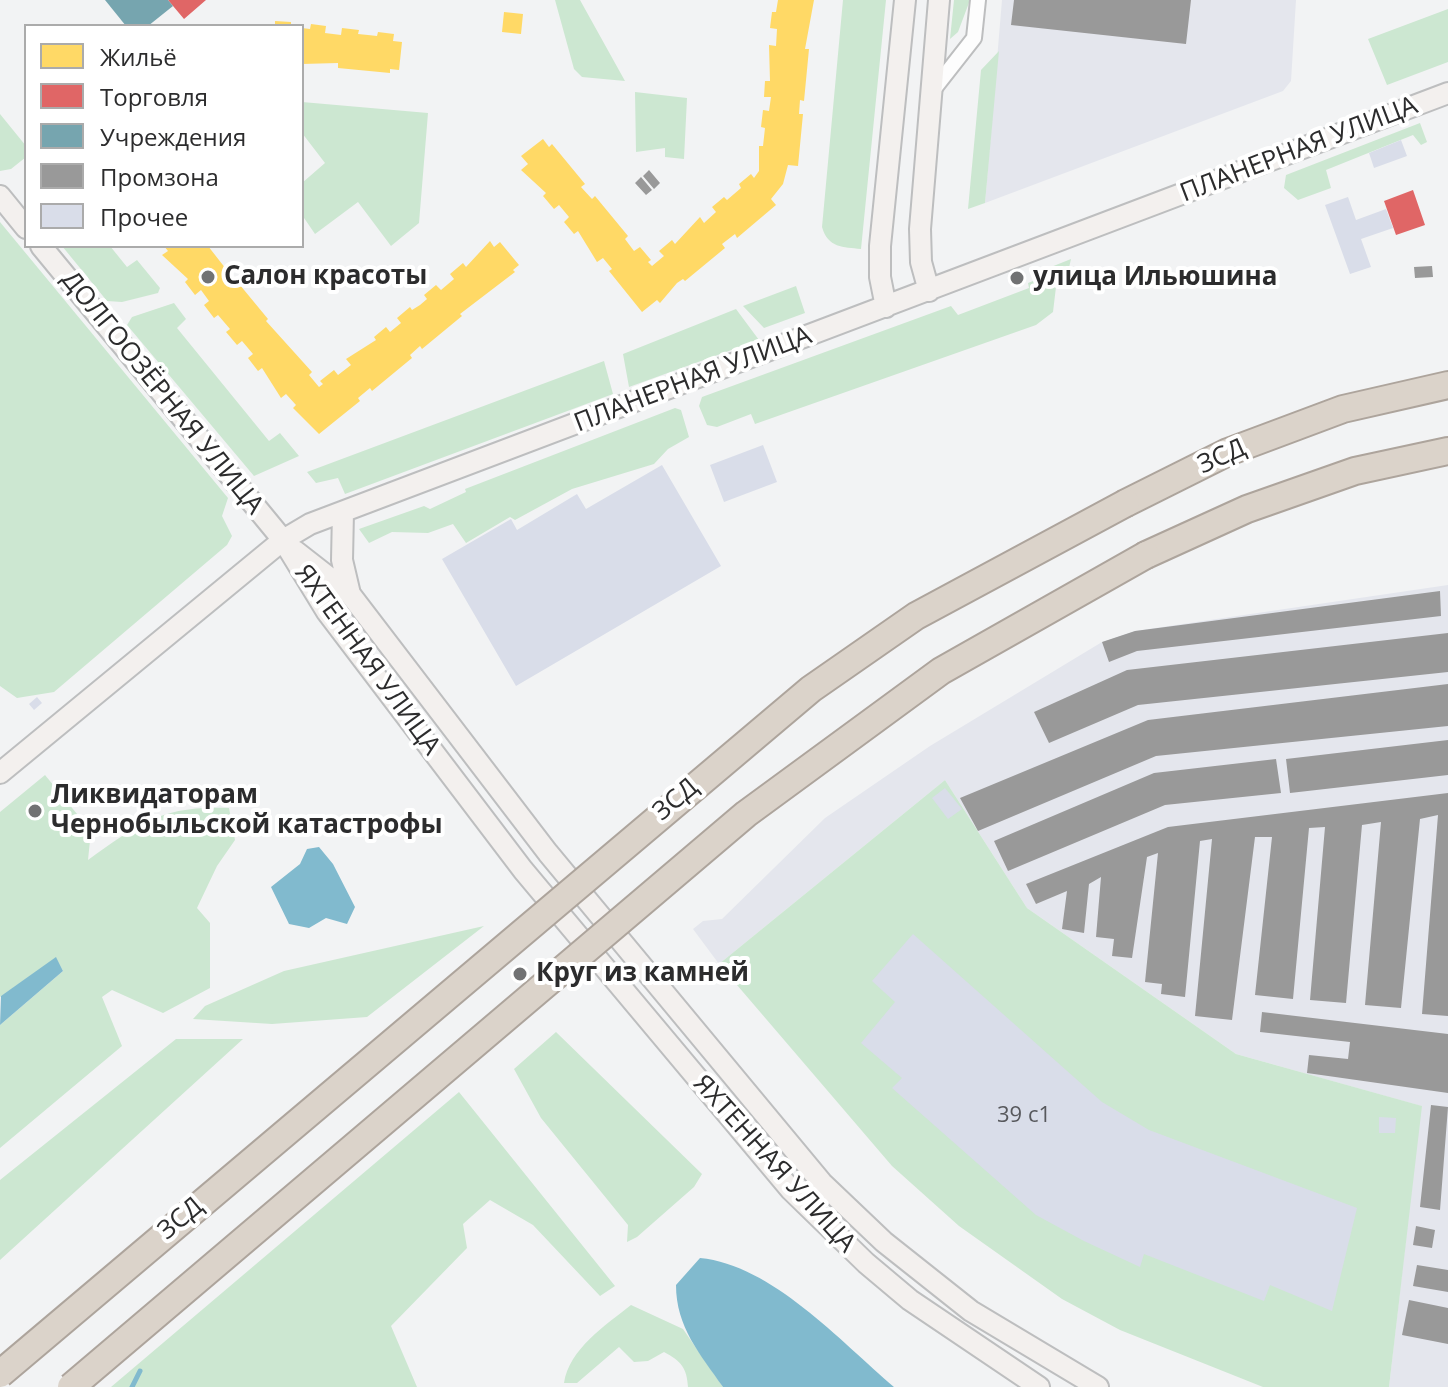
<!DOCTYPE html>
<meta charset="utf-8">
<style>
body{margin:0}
#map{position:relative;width:1448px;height:1387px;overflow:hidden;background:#f2f3f4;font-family:"Open Sans",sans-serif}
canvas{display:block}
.legend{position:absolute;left:24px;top:24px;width:280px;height:224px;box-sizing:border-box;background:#fff;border:2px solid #ababab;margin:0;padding:10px 14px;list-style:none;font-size:24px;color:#2c2c2d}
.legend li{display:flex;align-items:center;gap:16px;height:40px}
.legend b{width:40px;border:2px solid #ababab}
</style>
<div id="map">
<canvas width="1448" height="1387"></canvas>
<ul class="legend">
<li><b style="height:22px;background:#ffd966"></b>Жильё</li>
<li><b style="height:22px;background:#e06666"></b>Торговля</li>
<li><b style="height:22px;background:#76a5af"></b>Учреждения</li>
<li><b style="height:22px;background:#999"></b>Промзона</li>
<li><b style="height:22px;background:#d9dde9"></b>Прочее</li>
</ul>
</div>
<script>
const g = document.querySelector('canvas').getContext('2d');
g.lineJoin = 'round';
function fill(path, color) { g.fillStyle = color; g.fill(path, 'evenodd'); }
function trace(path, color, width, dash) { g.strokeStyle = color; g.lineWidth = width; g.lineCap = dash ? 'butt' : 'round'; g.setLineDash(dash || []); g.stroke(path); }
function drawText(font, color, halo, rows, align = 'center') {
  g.font = font + ' "Open Sans",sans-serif'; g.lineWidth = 8; g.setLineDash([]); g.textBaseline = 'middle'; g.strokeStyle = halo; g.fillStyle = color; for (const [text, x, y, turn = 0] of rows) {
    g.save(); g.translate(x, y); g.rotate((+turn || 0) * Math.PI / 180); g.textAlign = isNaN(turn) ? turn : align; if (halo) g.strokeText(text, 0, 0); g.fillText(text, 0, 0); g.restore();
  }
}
fill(new Path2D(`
 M1002,0H1296L1291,81L1283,91L985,203Z
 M1448,585V1387H1389L1421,1106L1236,1054L1027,908L945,780L719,964L693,929L703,921L722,919L825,818L930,746L1102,642L1135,631Z`), '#e4e6ed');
fill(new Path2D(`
 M555,0H580L625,81L582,77L574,69Z
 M843,0H886L861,249C843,247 828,248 822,227Z
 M954,0H970L958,32L950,39Z
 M1448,9V62L1387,85L1368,39Z
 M999,51L985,203L968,209L981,70Z
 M635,92L687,98L684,159L665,157V148L636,152Z
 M302,102L428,113L419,223L391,246L358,202L315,234L302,215V183L325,163L302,133Z
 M0,114L26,146V157L11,169L0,171Z
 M1420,123L1427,142L1421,145L1413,135L1326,170L1331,188L1298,200L1284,188L1286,175Z
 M0,222L228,498L222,516L232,536L227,545L54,692L17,698L0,686Z
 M62,246H110L127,267L137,260L160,288L158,293L122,302L107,301Z
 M1071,259L1066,281L1056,287L1053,312L1036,325L755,424L751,414L717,427L707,425L699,406L702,397L951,306L958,315L1029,288L1028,283L1043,277L1041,271Z
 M796,286L805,313L764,328L743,306Z
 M174,303L186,319L177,328L269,441L280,433L299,456L254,476L127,325L132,317Z
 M736,309L759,340L629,387L623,354Z
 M604,361L613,394L345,494L338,478L316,483L307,472Z
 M675,408L681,410L689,437L668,449L654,464L572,489L515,520L510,517L466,543L453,524L428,533L392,532L369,543L359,529L424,506L430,509L466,492L465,489Z
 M45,775L91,831L88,860C139,823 163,805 229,808L235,840L217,866L197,908L210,923V988L163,1013L112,990L102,997L122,1046L0,1148V1025L63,971L56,958L0,997V812Z
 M945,780L1027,908L1236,1054L1422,1106L1389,1387H1263L1120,1330L1062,1299L959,1226L892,1166L719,964Z
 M484,926L367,1017L272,1024L193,1019L205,1006L284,971Z
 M556,1032L702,1174L694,1187L637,1237L627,1242L628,1225L541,1118L514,1069Z
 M176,1039H243L0,1260V1180Z
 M459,1092L615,1286L600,1296L533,1225L490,1200L463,1224L467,1248L391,1326L417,1387H111Z
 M631,1305L683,1329L723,1387H688C687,1368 681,1361 664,1352L648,1361L634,1362L619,1347L577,1383H564C569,1349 606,1325 631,1305Z`), '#cce7d1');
fill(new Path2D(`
 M319,847L333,864L355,907L347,924L326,918L309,928L289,924L271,887L300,864L307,849Z
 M56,957L63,971L0,1025L1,996Z
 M700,1258C772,1265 840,1341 894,1387H723C700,1354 676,1327 676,1285Z`), '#81bace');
fill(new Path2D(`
 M778,0H814L805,49H809L804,101L800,100L799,114H803L798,166L788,165L783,184L771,199L776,205L737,238L735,234L722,244L725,248L685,281L683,279L677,283L660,303L657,300L642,312L609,271L612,269L603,258L597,262L578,231L574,234L564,222L569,217L559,205L554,209L543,196L546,193L521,170L528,164L521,156L543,139L549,147L552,144L585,184L581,187L592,199L595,196L628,236L625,239L634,251L640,247L651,260L648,262L652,266L664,256L659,251L672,240L675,244L700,217L704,223L716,212L712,207L724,197L727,200L741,188L739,184L751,174L754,178L759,171V146H763L765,128L761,127L763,110L769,111L771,97H764L765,81H770L769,45L776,46L777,29L770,28L772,12H776Z
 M504,12L523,14L521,34L502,32Z
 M275,21L291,22V26H275Z
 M311,24L326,26L325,33L341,35L342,28L359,30L358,34L368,35L377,36L378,32L394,34L393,41L402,42L399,70L390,69V73L338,68V63L302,64V28L310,29Z
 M490,241L494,247L500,242L519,265L513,270L515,272L460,314L462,316L422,349L420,346L410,355L412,358L372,391L370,388L358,398L360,401L319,434L293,408L296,405L286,394L281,398L262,368L258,371L248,358L253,354L242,341L237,345L226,332L230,329L218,315L214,318L204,305L209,301L201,290L195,295L185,282L188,279L162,255L168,251L164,246H208L226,269L224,271L233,282L235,279L268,319L266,321L312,372L309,375L319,387L323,384L320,381L334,370L338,375L351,365L346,359L376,340L374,337L386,327L390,332L401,323L397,318L410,307L412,310L420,305L427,299L424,295L436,285L441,290L454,279L450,274L463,263L466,267Z`), '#ffd966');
fill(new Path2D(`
 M168,0H206L184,19Z
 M1413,190L1425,225L1396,235L1384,201Z`), '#e06666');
fill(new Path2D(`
 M105,0H168L173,6L148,26H126Z`), '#76a5af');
fill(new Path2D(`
 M1014,0H1191L1186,44L1011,25Z
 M649,170L660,183L654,189L643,176Z
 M641,177L652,190L646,195L635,183Z
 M1432,266L1433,277L1415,278L1414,267Z
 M1440,591L1441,616L1137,651L1109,662L1102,642L1135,631Z
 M1448,633V672L1138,705L1049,743L1034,712L1127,670Z
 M1448,684V726L1156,756L978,831L960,798L1148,720Z
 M1448,740V775L1290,793L1286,759Z
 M1276,759L1281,793L1165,805L1008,871L994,841L1154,773Z
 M1448,793V1016L1422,1014L1438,815L1420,819L1401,1008L1365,1005L1381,822L1362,825L1346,1003L1310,1000L1325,827L1309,828L1293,999L1255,995L1272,837H1255L1232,1020L1195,1016L1212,839L1200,841L1185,997L1161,994L1162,984L1145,982L1158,853L1147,857L1132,958L1112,956L1114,939L1096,937L1101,877L1089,884L1084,933L1062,929L1067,891L1036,904L1026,884L1168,827Z
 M1262,1012L1448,1034V1093L1307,1073L1309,1055L1348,1059L1350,1042L1260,1032Z
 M1431,1105L1448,1107L1440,1210L1420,1207Z
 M1416,1226L1435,1230L1432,1248L1413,1245Z
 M1417,1265L1448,1270V1292L1413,1286Z
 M1409,1300L1448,1308V1344L1402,1335Z`), '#999');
trace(new Path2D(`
 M132,1387L140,1371`), '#81bace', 5);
fill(new Path2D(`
 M1401,140L1407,156L1374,168L1369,153Z
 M1348,197L1356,220L1386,209L1393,228L1361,239L1371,267L1350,274L1325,205Z
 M763,445L777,482L724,502L710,465Z
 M662,465L721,566L516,686L442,559L511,519L517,530L577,494L586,509Z
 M37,697L42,703L34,710L29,704Z
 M945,788L962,809L948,819L932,798Z
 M913,934L1102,1102L1149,1130L1357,1208L1332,1311L1270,1285L1264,1301L1144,1254L1140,1267L1084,1241L1036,1215L892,1088L902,1078L861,1043L895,1002L872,981Z
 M1379,1117L1396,1118L1395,1133H1379Z`), '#d9dde9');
const street = new Path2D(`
 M934,89L974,38L978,0`);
const secondary = new Path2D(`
 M0,196L26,228
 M41,246L283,540L327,612L523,870L791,1190L866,1263L910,1300L1039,1387
 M929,291L921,262L920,229L939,0
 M886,307L880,277V246L905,0
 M343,512L342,560L350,594
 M295,551L350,594L548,853L822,1183L884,1242L971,1311L1098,1387
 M0,773L283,540L310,524L1448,93`);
const highway = new Path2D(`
 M1126,503L1228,452L1343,409L1448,385
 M1146,555L1247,509L1355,471L1448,451`);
trace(street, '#bdbebf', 18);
trace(secondary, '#bdbebf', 24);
trace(highway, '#ada49c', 30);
trace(street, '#fdfdfd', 14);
trace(secondary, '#f3f0ee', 20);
trace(highway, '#dbd3ca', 26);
const highwayBridge = new Path2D(`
 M0,1374L811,689L916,616L1126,503
 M71,1387L746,814L941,671L1146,555`);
trace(highwayBridge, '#ada49c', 30, []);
trace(highwayBridge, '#dbd3ca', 26);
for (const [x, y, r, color] of [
 [208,277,8,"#717273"],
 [1017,278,8,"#717273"],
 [35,811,8,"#717273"],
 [520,974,8,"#717273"]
]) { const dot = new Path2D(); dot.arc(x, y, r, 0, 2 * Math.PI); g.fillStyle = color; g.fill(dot); trace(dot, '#fff', 3); }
drawText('22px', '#57585c', null, [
 ["39 с1",1024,1116]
]);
drawText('26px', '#2c2c2d', '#fff', [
 ["ПЛАНЕРНАЯ УЛИЦА",1299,150,-21],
 ["ПЛАНЕРНАЯ УЛИЦА",693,380,-21],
 ["ДОЛГООЗЁРНАЯ УЛИЦА",162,393,51],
 ["ЗСД",1222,457,-24],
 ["ЯХТЕННАЯ УЛИЦА",367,660,54],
 ["ЗСД",676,800,-40],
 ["ЯХТЕННАЯ УЛИЦА",774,1164,48],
 ["ЗСД",181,1219,-40]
]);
drawText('bold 26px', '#2c2c2d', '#fff', [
 ["Салон красоты",224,277],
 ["улица Ильюшина",1033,278],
 ["Ликвидаторам",51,796],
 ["Чернобыльской катастрофы",51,826],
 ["Круг из камней",536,974]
], 'left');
</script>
